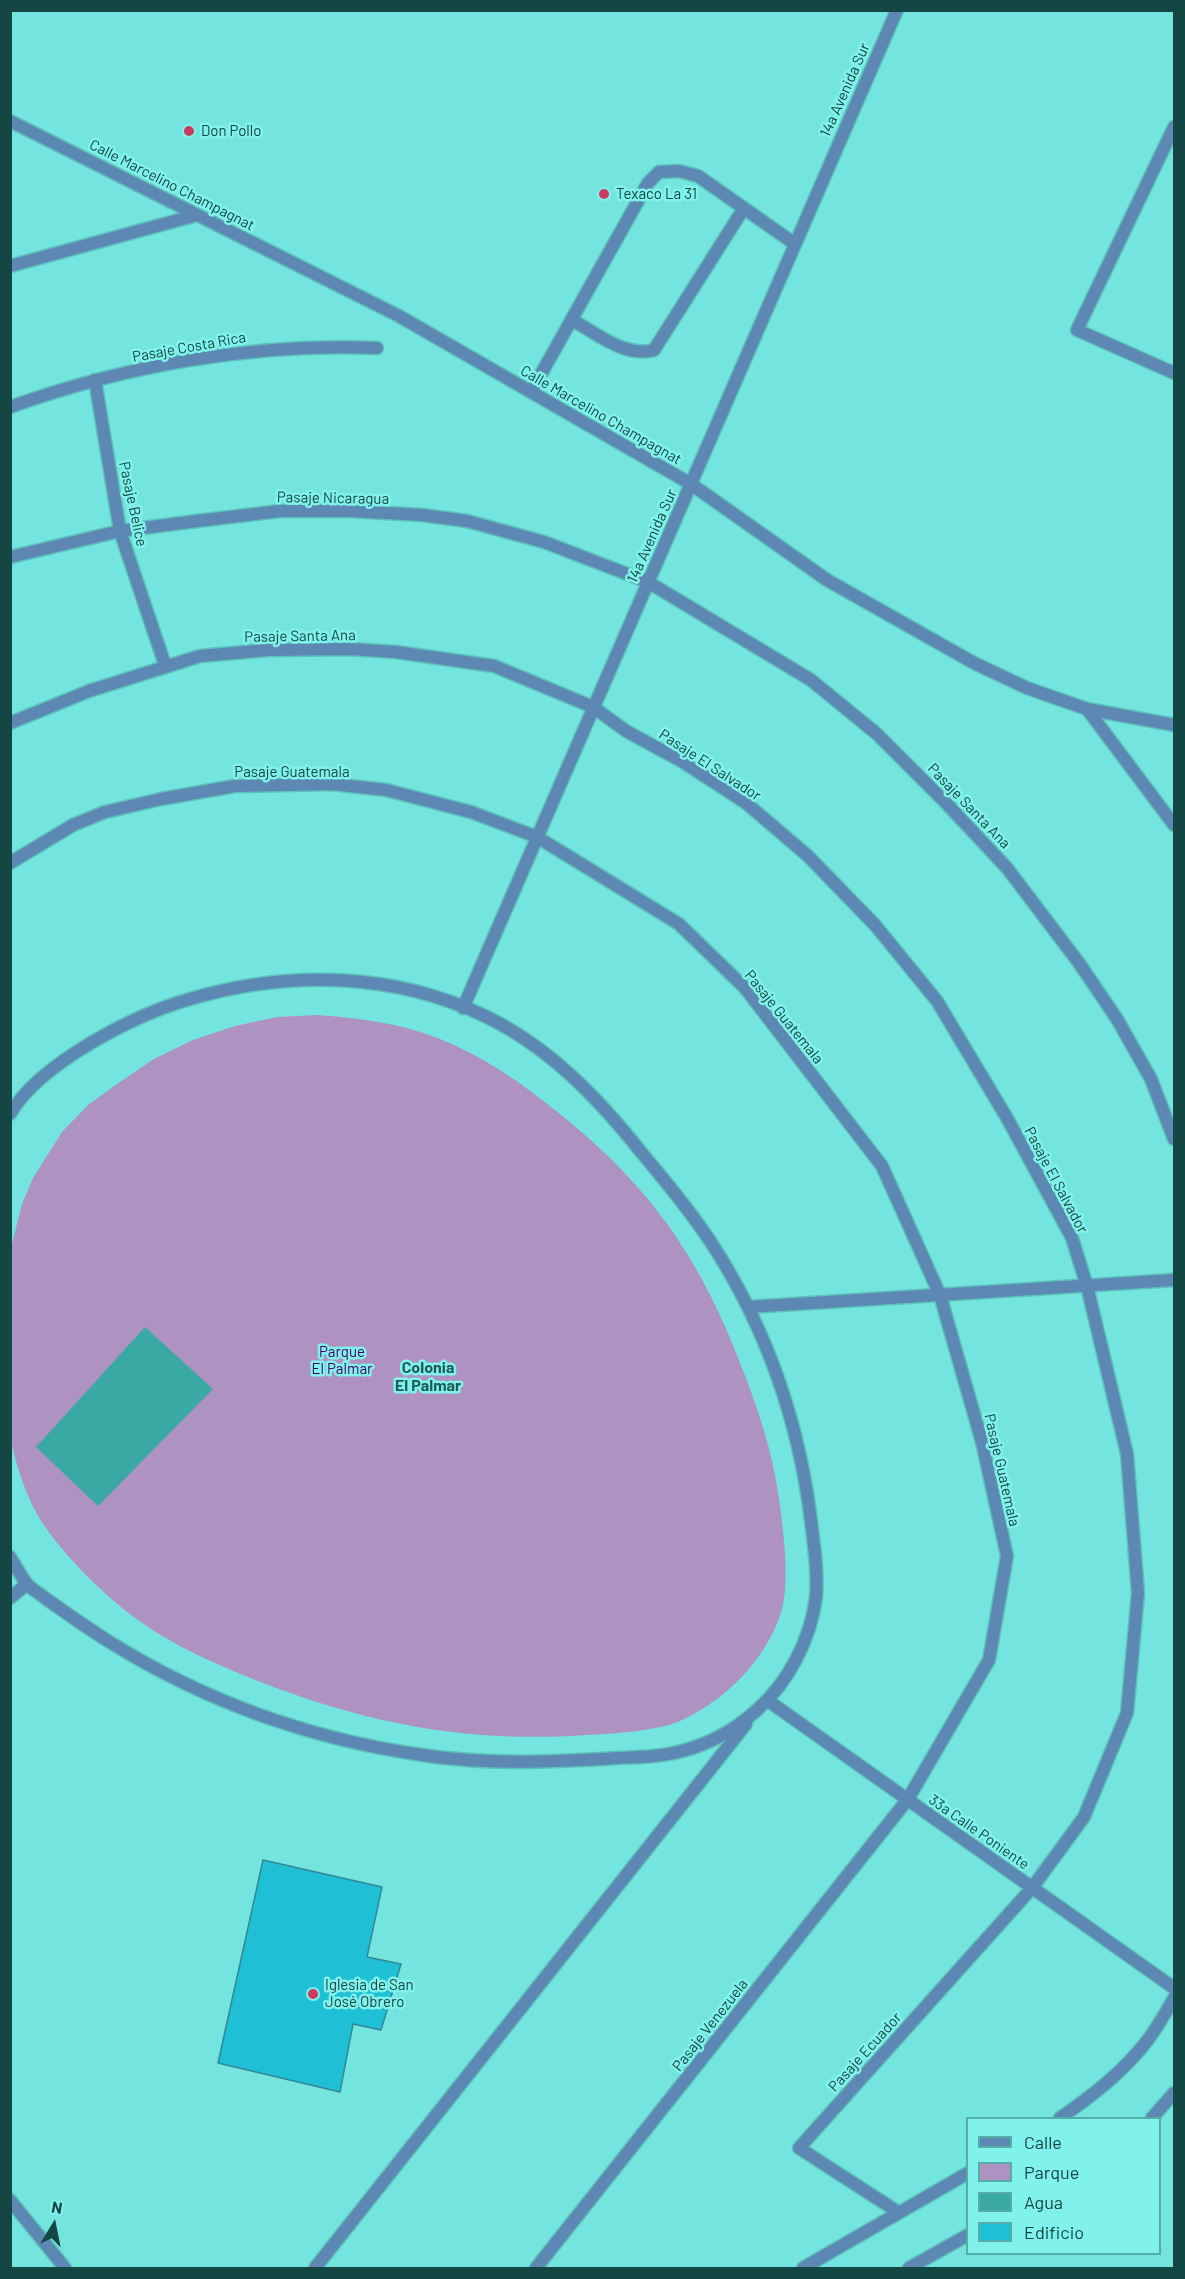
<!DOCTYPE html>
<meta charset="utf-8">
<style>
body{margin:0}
#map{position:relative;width:1185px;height:2279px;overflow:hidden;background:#73e5de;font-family:Barlow,sans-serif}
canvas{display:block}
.frame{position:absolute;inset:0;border:12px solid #144643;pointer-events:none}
.legend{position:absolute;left:966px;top:2117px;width:195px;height:138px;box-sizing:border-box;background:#81f2eb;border:2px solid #55ada8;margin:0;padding:8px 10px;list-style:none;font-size:18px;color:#144643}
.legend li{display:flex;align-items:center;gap:12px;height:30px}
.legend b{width:30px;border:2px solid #55ada8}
.north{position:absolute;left:24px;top:2195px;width:60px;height:60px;-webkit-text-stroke:4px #81f2eb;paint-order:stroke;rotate:10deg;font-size:16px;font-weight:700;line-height:24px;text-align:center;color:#144643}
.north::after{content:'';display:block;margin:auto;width:21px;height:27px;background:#144643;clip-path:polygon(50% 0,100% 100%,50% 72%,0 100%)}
</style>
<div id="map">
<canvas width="1185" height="2279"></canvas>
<div class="frame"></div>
<ul class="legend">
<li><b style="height:8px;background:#5d88b4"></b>Calle</li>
<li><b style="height:16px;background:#ae92c2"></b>Parque</li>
<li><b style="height:16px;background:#3aa9a3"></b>Agua</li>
<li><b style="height:16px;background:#1fbfd6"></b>Edificio</li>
</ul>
<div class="north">N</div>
</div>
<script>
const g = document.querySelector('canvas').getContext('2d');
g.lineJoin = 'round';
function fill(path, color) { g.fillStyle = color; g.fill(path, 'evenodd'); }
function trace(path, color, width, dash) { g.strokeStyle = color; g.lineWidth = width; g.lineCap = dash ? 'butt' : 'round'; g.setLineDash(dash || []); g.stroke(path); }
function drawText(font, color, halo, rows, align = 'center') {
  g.font = font + ' Barlow,sans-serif'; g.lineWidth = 5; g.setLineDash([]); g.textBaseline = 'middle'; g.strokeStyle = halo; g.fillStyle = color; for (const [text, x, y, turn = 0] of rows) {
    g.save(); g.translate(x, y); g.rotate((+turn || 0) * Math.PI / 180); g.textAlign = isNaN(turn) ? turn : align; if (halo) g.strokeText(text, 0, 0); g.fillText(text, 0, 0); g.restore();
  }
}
fill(new Path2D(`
 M317,1015C359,1018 401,1023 440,1039C485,1057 523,1084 560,1114C654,1190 702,1261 744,1373C759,1412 772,1451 778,1493C783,1524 790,1580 782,1609C777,1628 765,1649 753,1664C733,1689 705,1711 675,1723C652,1731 612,1734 587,1735C470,1743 373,1725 263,1683C210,1662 159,1640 115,1602C87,1578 44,1534 30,1500C21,1480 15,1460 11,1440L10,1252L22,1204L33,1178L62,1132L88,1105L117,1084L154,1059L193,1040L235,1026L277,1017Z`), '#ae92c2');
fill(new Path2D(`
 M145,1327L213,1389L98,1506L36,1447Z`), '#3aa9a3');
const building = new Path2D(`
 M263,1860L382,1887L367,1957L401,1964L381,2030L353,2024L340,2092L218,2063Z`);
fill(building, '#1fbfd6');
trace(building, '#328897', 1.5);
const service = new Path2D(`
 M572,320C596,333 625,358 654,350L744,208
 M531,392L648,183L659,172L679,171L698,176L795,244`);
const pedestrian = new Path2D(`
 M10,266L197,215
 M95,380L120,531L165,665
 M10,407C127,365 253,343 377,348
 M10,557L120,531L197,521L280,511H350L422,515L467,521L544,542L648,582L811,680L877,734L946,803L1007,868L1079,963L1117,1019L1151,1079L1174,1139
 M1087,709L1174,825
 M10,723L89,691L200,656L268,650L349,649L396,652L494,666L593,707L626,731L683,762L746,803L808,856L875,925L937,1001L1007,1118L1072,1238L1087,1286L1127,1454L1138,1593L1127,1713L1084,1817L1032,1888L799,2148L898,2212
 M10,863L73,825L105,812L161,799L235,786L332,784L386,790L471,812L537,837L679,924L745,988L882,1166L940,1295L982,1442L1007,1556L989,1660L908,1799L536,2268`);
const minor = new Path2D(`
 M1174,127L1077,330L1174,373
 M463,1008L897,10
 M10,1114C40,1063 134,1015 190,999C288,970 394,972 487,1017C550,1048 598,1098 641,1152C666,1182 692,1213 714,1247C767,1330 799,1423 811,1521C814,1546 818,1571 816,1597C811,1638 789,1682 757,1710C736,1729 709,1744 682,1751C660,1757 639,1757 617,1758C551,1762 487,1765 422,1755C310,1739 204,1701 108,1641C86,1627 66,1613 45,1598C39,1593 33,1590 28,1585C21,1577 16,1566 10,1557
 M748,1307L1174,1280
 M10,1598L27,1584
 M767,1700L1174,1988
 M10,2200L65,2268
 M315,2268L746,1724`);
const tertiary = new Path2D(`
 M10,121L399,316L691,484L827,580L974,663L1027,688L1087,709L1174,725
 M1060,2118C1092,2096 1123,2072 1147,2041C1157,2028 1166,2012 1174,1998
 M1152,2118L1174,2093
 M803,2268L968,2173
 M909,2268L968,2235`);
trace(service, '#5ec2bc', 15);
trace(pedestrian, '#5ec2bc', 15);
trace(minor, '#5ec2bc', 15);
trace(tertiary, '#5ec2bc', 15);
trace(service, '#5d88b4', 12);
trace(pedestrian, '#5d88b4', 12);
trace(minor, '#5d88b4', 12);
trace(tertiary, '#5d88b4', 12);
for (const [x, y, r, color] of [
 [189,131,6,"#c93a5d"],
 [604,194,6,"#c93a5d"],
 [313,1994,6,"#c93a5d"]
]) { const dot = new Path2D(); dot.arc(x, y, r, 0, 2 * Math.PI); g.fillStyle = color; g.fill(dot); trace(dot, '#81f2eb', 2); }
drawText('15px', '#144643', '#81f2eb', [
 ["14a Avenida Sur",845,90,-66],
 ["Calle Marcelino Champagnat",172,185,27],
 ["Pasaje Costa Rica",189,347,-10],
 ["Calle Marcelino Champagnat",601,415,30],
 ["Pasaje Nicaragua",333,498,1],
 ["Pasaje Belice",133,504,78],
 ["14a Avenida Sur",652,536,-66],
 ["Pasaje Santa Ana",300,636,-1],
 ["Pasaje El Salvador",710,765,33],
 ["Pasaje Guatemala",292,772],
 ["Pasaje Santa Ana",969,806,46],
 ["Pasaje Guatemala",784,1017,51],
 ["Pasaje El Salvador",1056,1180,62],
 ["Pasaje Guatemala",1002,1470,77],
 ["33a Calle Poniente",979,1832,35],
 ["Pasaje Venezuela",710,2025,-52],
 ["Pasaje Ecuador",865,2052,-48]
]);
drawText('15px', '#144643', '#81f2eb', [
 ["Don Pollo",201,131],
 ["Texaco La 31",616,194],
 ["Iglesia de San",325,1985],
 ["José Obrero",325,2002]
], 'left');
drawText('15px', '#460065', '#81f2eb', [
 ["Parque",342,1352],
 ["El Palmar",342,1369]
]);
drawText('bold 16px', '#1e5c59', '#81f2eb', [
 ["Colonia",428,1368],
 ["El Palmar",428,1386]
]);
</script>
